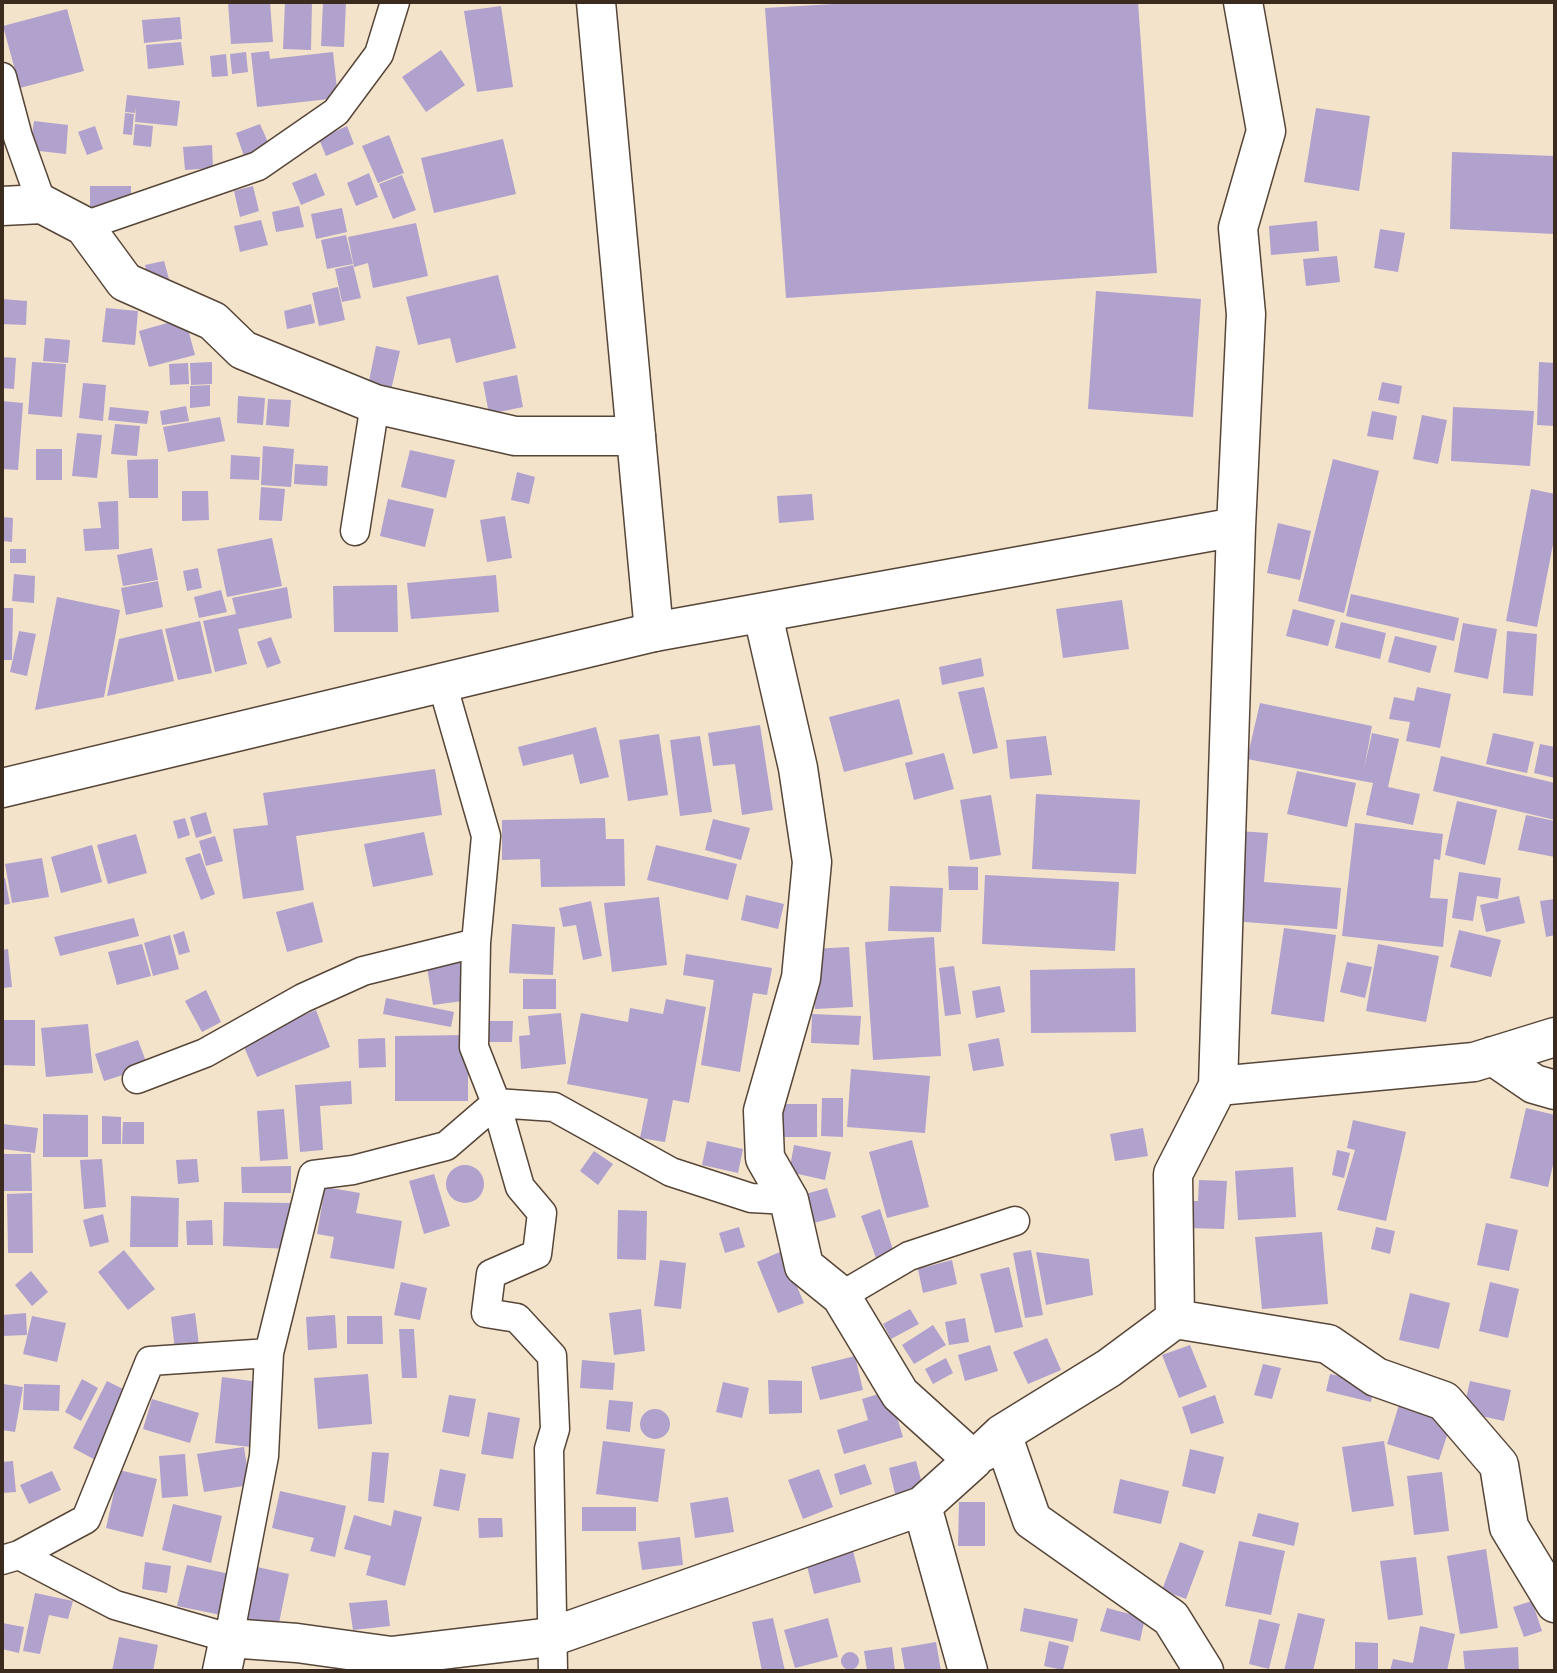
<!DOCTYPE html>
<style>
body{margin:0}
#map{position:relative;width:1557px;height:1673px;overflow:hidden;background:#f3e3cb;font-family:Itim,sans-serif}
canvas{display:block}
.frame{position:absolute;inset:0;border:4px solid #3b2a1e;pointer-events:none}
</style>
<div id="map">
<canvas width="1557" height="1673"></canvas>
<div class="frame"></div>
</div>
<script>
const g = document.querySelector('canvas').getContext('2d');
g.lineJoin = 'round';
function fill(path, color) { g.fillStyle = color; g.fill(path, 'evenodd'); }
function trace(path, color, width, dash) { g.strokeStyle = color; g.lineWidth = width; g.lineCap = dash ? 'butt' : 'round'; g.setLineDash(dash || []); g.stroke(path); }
fill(new Path2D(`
 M228,2H270L273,42L231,44Z
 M285,2H312L311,50L283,49Z
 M323,2H346L344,47L321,46Z
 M868,2H1138L1157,273L786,298L765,8Z
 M501,6L513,87L477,92L464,11Z
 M67,9L84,71L20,88L3,26Z
 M180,17L182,39L144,43L142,20Z
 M181,42L184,65L148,69L146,45Z
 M441,50L465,85L426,112L402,77Z
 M269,51L270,59L333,52L338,98L257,107L251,53Z
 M246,52L248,72L232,74L230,54Z
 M226,54L228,76L212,77L210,56Z
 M127,95L180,101L177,126L135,122L136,107L135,113L125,112Z
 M1316,108L1370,116L1359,191L1304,182Z
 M125,113L134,114L132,135L123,134Z
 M34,121L68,125L66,154L30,150Z
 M135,124L153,126L151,147L133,145Z
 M260,124L270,147L244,156L236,133Z
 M95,126L103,149L87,155L78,132Z
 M347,126L354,144L326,156L319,139Z
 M389,135L404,173L378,183L362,146Z
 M503,139L516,194L434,213L421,158Z
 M212,145L213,168L185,170L183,147Z
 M1452,152L1555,156V234L1450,229Z
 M316,173L325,195L301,205L292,183Z
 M369,173L378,197L356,206L347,183Z
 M402,175L416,210L393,219L379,184Z
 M90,186H131V209L90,208Z
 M253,186L259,211L240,217L234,191Z
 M299,206L304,227L276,232L272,212Z
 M342,208L347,232L316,239L311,214Z
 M261,220L268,245L240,252L234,226Z
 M1317,221L1319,251L1271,255L1269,226Z
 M416,223L428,276L373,288L368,263L354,267L348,237Z
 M1380,229L1405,233L1398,272L1374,268Z
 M346,235L353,264L327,269L321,240Z
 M1337,256L1340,282L1306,286L1303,259Z
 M164,261L169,279L149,284L145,265Z
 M353,265L361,298L342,302L335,269Z
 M498,275L516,348L456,363L450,338L418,345L406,297Z
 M338,287L345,320L319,326L312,293Z
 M1096,291L1201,299L1193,417L1088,409Z
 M2,299L27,301L26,325L2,324Z
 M311,304L315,323L287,329L284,311Z
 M106,308L138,311L135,345L102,342Z
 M185,318L195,355L149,367L139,331Z
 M45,338L70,340L68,363L43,361Z
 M376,346L400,351L391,390L368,386Z
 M2,357L16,358L14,389L2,388Z
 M32,362L66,364L62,417L28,414Z
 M212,362V384L191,385L190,363Z
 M1539,362L1555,363V426L1537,425Z
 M188,363L189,384L170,385L169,364Z
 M517,375L523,407L489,414L483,382Z
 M1382,382L1402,386L1399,404L1378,400Z
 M83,383L106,385L103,421L79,418Z
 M210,385V406L190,408V386Z
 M238,396L265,398L263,425L237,423Z
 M268,399L291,400L289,427L266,425Z
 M2,401L23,403L18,470L2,469Z
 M186,406L189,421L162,425L160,411Z
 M110,407L149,411L147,424L108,420Z
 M1453,407L1534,411L1530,466L1451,461Z
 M1372,411L1397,416L1393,440L1367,436Z
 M1422,415L1447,420L1438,464L1413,459Z
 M220,417L225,441L168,452L163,427Z
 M115,424L140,426L137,456L111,454Z
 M77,433L102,435L97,478L72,476Z
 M263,446L294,449L291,487L261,485Z
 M36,449H62V480H36Z
 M410,450L455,460L446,498L401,487Z
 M231,455L260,457L259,480L230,479Z
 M158,459V498H129L127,460Z
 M1333,459L1379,471L1344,613L1298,601Z
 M295,464L328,466L327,486L294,484Z
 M517,472L535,477L529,504L511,500Z
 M261,487L285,489L282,521L259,520Z
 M1531,489L1555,494V534L1537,627L1506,621Z
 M182,491H208L209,520L182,521Z
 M812,494L814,520L779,523L777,496Z
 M388,499L434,509L425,547L380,536Z
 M118,501L119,549L85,551L83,529L101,528L98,502Z
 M505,516L512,558L487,562L480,520Z
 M2,517L13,518L12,542L2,541Z
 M1278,523L1311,531L1300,580L1267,573Z
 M272,538L282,586L227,597L217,549Z
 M152,548L158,580L123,586L117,555Z
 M10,549H26V563H10Z
 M198,568L202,588L187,591L183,571Z
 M14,574L35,576L34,603L12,601Z
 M496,575L499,612L411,619L407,583Z
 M158,581L163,607L126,615L121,588Z
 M397,585L398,632H334L333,586Z
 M287,587L292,618L238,629L247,664L215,672L203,621L236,614L232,598Z
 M221,590L227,612L199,618L194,597Z
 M1351,594L1459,618L1454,641L1346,616Z
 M57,597L120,610L104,697L35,710Z
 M1122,600L1129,649L1063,658L1056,609Z
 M2,608H13L12,660H2Z
 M1293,609L1335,620L1328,646L1286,636Z
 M200,621L212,673L178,680L165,629Z
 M1341,622L1386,633L1380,659L1335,648Z
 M1463,623L1497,629L1488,679L1454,672Z
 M162,629L174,681L107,696L119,639Z
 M19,631L36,634L27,676L10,672Z
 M1507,631L1537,634L1533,696L1503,693Z
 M1395,636L1437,646L1430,673L1388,662Z
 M271,637L281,663L267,668L257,642Z
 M981,658L984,676L942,685L939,667Z
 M984,687L998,748L973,754L958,692Z
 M1417,687L1451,694L1440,748L1406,741L1410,722L1389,719L1394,697L1414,701Z
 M899,699L913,754L844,772L829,717Z
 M1260,703L1372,726L1364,769L1372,733L1399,739L1388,787L1420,794L1413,825L1366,815L1373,783L1247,759Z
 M760,725L773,810L742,815L735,764L713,766L708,733Z
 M596,727L609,777L580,784L573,754L523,766L518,747Z
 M1493,733L1534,742L1527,773L1486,764Z
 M659,734L668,795L628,801L619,740Z
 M700,736L712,812L680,816L670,740Z
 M1046,736L1052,775L1010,779L1006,740Z
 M1540,744L1555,747V778L1534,773Z
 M944,753L954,789L914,800L905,763Z
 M1441,756L1555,783V820L1433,791Z
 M435,769L442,815L296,836L304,890L243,899L233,829L268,825L263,793Z
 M1297,771L1356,783L1347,827L1287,814Z
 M1036,794L1140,800L1136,874L1032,869Z
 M991,795L1001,855L970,860L960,800Z
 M1457,801L1497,810L1485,865L1445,855Z
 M206,812L212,833L196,838L190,817Z
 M1526,815L1555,821V857L1518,850Z
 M185,818L190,835L178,839L173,821Z
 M605,818L606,839H624L625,886L541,887L540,859L502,860V820Z
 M713,819L750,828L741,860L705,850Z
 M1355,823L1443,834L1440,860L1434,859L1430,898L1448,899L1443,947L1342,936Z
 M1238,831L1268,833L1264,882L1341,888L1337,929L1232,921Z
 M424,832L433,875L373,887L364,844Z
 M136,834L147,873L108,884L97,845Z
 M215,836L223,861L206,866L199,841Z
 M92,845L102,882L61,893L51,857Z
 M656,845L737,864L728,900L647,880Z
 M200,853L215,894L201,900L185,858Z
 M42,858L49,897L12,903L5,864Z
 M948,866L978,867V890H949Z
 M1459,872L1501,878L1498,899L1477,896L1473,921L1452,918Z
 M985,875L1119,882L1115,951L982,944Z
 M2,878H5L10,904L2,905Z
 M890,886L943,888L941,932L888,931Z
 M746,895L784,904L778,929L741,920Z
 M1519,896L1525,923L1486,932L1480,905Z
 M659,897L667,965L612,972L604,903Z
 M1555,899V935L1546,937L1540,901Z
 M591,901L602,956L583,960L576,925L563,927L559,908Z
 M313,902L323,942L287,952L276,912Z
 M134,918L139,936L60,956L54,937Z
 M512,924L555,927L553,975L509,973Z
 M1284,928L1336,935L1324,1022L1271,1014Z
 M1459,930L1501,940L1491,977L1450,967Z
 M184,931L190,952L179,955L173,935Z
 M170,935L179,969L153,976L144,943Z
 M934,937L941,1056L873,1060L865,942Z
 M142,944L151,976L117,985L108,952Z
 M1378,944L1439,956L1426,1022L1366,1011Z
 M849,947L853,1007L815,1009L811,949Z
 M8,949L12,987L2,988V950Z
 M686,954L772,968L767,995L753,993L740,1072L701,1065L714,980L683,975Z
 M465,962L470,1000L433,1005L427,967Z
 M1347,962L1372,967L1365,998L1340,992Z
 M954,966L961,1014L945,1016L939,968Z
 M1135,968L1136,1032L1031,1033L1030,970Z
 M523,979H556V1009H523Z
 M1000,986L1005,1012L976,1018L972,991Z
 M206,990L221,1022L202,1032L185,1001Z
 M386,998L454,1012L451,1027L383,1014Z
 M666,999L706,1007L689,1103L673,1100L665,1142L640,1138L648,1099L567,1084L581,1013L628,1022L630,1008L663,1014Z
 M316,1010L330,1047L257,1077L241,1040Z
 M561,1013L566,1064L521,1069L519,1036L530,1035L528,1016Z
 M812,1014L861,1016L859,1045L811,1043Z
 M2,1020H35V1066L2,1065Z
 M480,1021H513L512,1042H480Z
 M88,1024L93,1073L46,1077L41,1028Z
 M468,1035V1101H395V1036Z
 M385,1038L386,1067L359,1068L358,1039Z
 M999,1038L1004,1066L973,1071L968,1044Z
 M138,1040L148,1067L104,1081L95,1054Z
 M851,1069L930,1076L925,1133L847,1127Z
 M351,1081L352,1104L320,1106L323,1150L300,1152L295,1085Z
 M822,1098H843V1137L821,1136Z
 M777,1104H817V1137H777Z
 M1526,1108L1555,1115V1156L1548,1187L1510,1178Z
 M284,1109L288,1159L260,1161L257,1111Z
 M43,1114L88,1115V1157H43Z
 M102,1116L121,1117V1144H102Z
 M1353,1120L1406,1132L1386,1221L1337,1210L1355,1150L1347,1148Z
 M123,1122H144V1144H122Z
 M2,1124L38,1128L35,1153L2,1149Z
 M1143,1128L1148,1156L1115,1161L1110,1134Z
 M912,1140L929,1207L887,1218L869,1152Z
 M707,1141L743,1149L738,1173L702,1165Z
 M794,1145L831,1152L825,1180L789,1172Z
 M1337,1150L1350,1153L1344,1178L1332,1175Z
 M594,1151L613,1164L598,1185L580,1171Z
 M4,1154H31L32,1191H4Z
 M102,1159L106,1207L84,1209L80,1160Z
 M197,1159L199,1182L178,1184L176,1160Z
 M446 1184a19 19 0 1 1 38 0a19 19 0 1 1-38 0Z
 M291,1166V1193H242L241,1167Z
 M1293,1167L1296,1217L1238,1220L1235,1171Z
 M434,1174L450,1226L424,1234L409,1181Z
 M1199,1180L1227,1181L1224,1229L1189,1228L1190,1201H1198Z
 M325,1187L360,1193L356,1213L402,1221L394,1269L330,1258L334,1237L317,1234Z
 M827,1188L836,1217L810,1224L802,1195Z
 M32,1193L33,1253H8L7,1194Z
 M131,1196L179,1198L178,1247H130Z
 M224,1202L291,1203L289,1249L223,1246Z
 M880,1209L894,1253L876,1258L861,1216Z
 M618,1210L647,1211L646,1260L617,1259Z
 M103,1214L109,1242L90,1247L83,1220Z
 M212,1220L213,1245H187L186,1221Z
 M1486,1223L1518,1230L1509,1271L1477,1265Z
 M739,1227L745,1247L725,1253L719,1233Z
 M1376,1227L1395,1231L1390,1254L1371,1249Z
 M1322,1232L1328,1304L1262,1309L1255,1237Z
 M124,1250L155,1289L128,1310L98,1272Z
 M1031,1250L1043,1315L1025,1318L1013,1253Z
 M782,1251L804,1303L778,1313L757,1262Z
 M1036,1252L1089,1259L1093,1295L1046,1305Z
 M660,1260L686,1263L681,1309L654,1306Z
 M952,1260L957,1284L923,1293L918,1269Z
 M1009,1267L1023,1327L995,1333L980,1274Z
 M31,1271L48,1292L32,1306L15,1285Z
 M401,1282L427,1288L420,1320L394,1315Z
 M1490,1282L1519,1289L1508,1338L1479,1331Z
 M1410,1293L1450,1303L1439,1349L1399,1340Z
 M641,1309L645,1351L614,1355L609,1313Z
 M910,1309L919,1324L891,1339L883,1324Z
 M26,1313L27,1335L2,1336V1315Z
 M195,1313L199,1345L175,1349L171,1317Z
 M335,1315L337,1348L308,1350L306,1317Z
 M32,1316L66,1323L57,1362L23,1354Z
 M347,1316H382L383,1344H347Z
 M965,1318L969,1342L949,1345L945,1322Z
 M933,1325L946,1345L914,1364L902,1345Z
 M399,1329H414L417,1378H402Z
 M1047,1338L1061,1370L1028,1384L1013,1352Z
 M990,1345L998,1371L965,1381L958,1355Z
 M1190,1345L1207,1387L1179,1398L1162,1355Z
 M855,1356L863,1390L820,1400L811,1367Z
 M946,1358L953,1373L933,1384L925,1369Z
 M582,1360L615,1363L613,1390L580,1388Z
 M1263,1364L1281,1368L1272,1399L1254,1395Z
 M368,1374L372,1424L318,1429L314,1378Z
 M1330,1374L1375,1383L1371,1402L1326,1391Z
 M222,1377L259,1382L251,1447L215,1443Z
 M82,1379L98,1388L81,1421L65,1412Z
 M768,1380L802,1381V1413L769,1414Z
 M107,1381L135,1395L101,1463L73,1448Z
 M1470,1381L1511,1390L1504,1421L1463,1412Z
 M723,1382L749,1388L742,1418L716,1412Z
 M3,1384L23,1387L15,1432L2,1430Z
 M24,1384L60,1385L59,1411L23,1410Z
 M889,1391L903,1437L844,1454L837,1430L868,1420L862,1399Z
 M449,1395L476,1399L469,1437L442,1432Z
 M1215,1395L1224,1423L1191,1434L1182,1407Z
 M1401,1398L1454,1414L1439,1460L1387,1444Z
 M152,1399L199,1413L190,1443L143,1429Z
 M609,1400L633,1402L630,1432L606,1429Z
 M640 1424a15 15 0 1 1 30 0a15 15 0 1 1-30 0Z
 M488,1412L520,1418L513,1459L481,1454Z
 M603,1441L665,1449L658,1502L596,1494Z
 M1384,1441L1394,1506L1352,1512L1342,1447Z
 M244,1447L250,1485L204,1492L197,1454Z
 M1190,1449L1224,1457L1215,1494L1182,1486Z
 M372,1452L389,1453L384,1503L368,1501Z
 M185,1454L188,1496L162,1498L159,1456Z
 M13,1461L16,1492L2,1493V1462Z
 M916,1461L924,1491L896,1498L889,1468Z
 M865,1464L872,1484L840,1495L834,1474Z
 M440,1469L466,1474L459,1511L433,1506Z
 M819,1469L833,1507L803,1519L788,1480Z
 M119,1470L157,1479L143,1537L106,1528Z
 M52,1471L61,1490L29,1504L20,1485Z
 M1442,1472L1449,1531L1414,1535L1407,1476Z
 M1120,1479L1169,1491L1161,1524L1113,1513Z
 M280,1491L346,1506L335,1557L310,1551L314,1538L272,1528Z
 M728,1497L734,1532L695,1538L690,1503Z
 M959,1502H985V1546H958Z
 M173,1504L222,1516L211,1563L162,1550Z
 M582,1507H636V1531H582Z
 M394,1510L422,1517L405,1586L366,1575L371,1556L344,1549L354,1515L391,1526Z
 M1258,1513L1299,1523L1294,1546L1252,1536Z
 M478,1518H502L503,1537L479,1538Z
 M680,1537L683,1565L642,1570L638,1542Z
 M1239,1541L1285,1551L1271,1615L1225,1606Z
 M1180,1542L1204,1551L1186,1599L1162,1590Z
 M852,1547L861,1582L814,1594L805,1558Z
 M1486,1549L1498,1628L1460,1634L1447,1556Z
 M1416,1557L1423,1615L1388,1620L1380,1561Z
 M145,1562L171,1566L167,1593L142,1589Z
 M187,1565L230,1574L221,1615L177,1606Z
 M257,1567L289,1574L278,1628L245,1621Z
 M35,1593L73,1601L68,1619L49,1615L40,1654L23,1651Z
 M387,1600L390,1626L353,1630L349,1603Z
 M1532,1601L1542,1631L1524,1637L1513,1607Z
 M1024,1608L1078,1619L1073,1642L1020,1631Z
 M1107,1608L1145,1618L1140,1641L1100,1631Z
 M1298,1613L1325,1619L1313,1671H1284Z
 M773,1618L785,1671H762L752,1622Z
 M828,1618L838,1657L795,1668L784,1630Z
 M1259,1619L1280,1624L1269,1669L1249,1664Z
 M2,1623L24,1627L19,1653L2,1649Z
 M1420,1626L1455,1634L1447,1671H1390L1393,1659L1413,1663Z
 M119,1637L158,1645L153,1671H112Z
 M1049,1641L1069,1646L1063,1670L1044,1666Z
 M936,1642L941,1671H905L901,1648Z
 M1355,1642L1378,1643V1671H1355Z
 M892,1647L895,1671H867L864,1651Z
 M1518,1647L1519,1671H1465L1463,1651Z
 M841 1661a9 9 0 1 1 18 0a9 9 0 1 1-18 0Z`), '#b1a1cd');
const service = new Path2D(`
 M2,77L18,137L42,204
 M84,226L258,166L336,112L379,54L395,2
 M355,531L375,404
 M442,683L486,836L476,943L474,1047L496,1103L520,1187L542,1213L537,1254L491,1274L486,1313L517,1318L552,1356L555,1429L549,1449L553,1671
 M137,1079L205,1053L303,998L363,971L476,943
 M841,1296L909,1256L1015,1221
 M19,1555L86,1519L150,1361L269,1353
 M2,1560L19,1555L115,1605L229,1638L264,1456L269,1353L313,1175L353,1170L446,1146L496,1103L554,1107L671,1172L751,1198L789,1200`);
const minor = new Path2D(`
 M1243,2L1266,131L1238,228L1246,314L1236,527L1218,1086L1474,1062L1555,1037
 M2,206L42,204L84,226L125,282L213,321L243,350L375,404L515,436H636
 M763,615L798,768L812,862L801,978L763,1111L765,1158L789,1200L804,1266L841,1296L900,1394L973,1460L922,1506
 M654,632L1236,527
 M1493,1056L1534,1084L1555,1090
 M1218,1086L1173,1174L1175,1319L1328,1344L1376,1377L1444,1401L1499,1465L1509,1527L1555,1603
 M1002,1434L1032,1520L1171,1618L1204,1671
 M983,1452L1002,1434L1109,1368L1175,1319
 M222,1671L229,1638L297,1643L391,1656L551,1637L922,1506L968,1671`);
const tertiary = new Path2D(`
 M2,788L654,632L596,2`);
trace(service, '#574638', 31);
trace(minor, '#574638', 41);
trace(tertiary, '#574638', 41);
trace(service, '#fff', 28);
trace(minor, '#fff', 38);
trace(tertiary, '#fff', 38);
</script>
